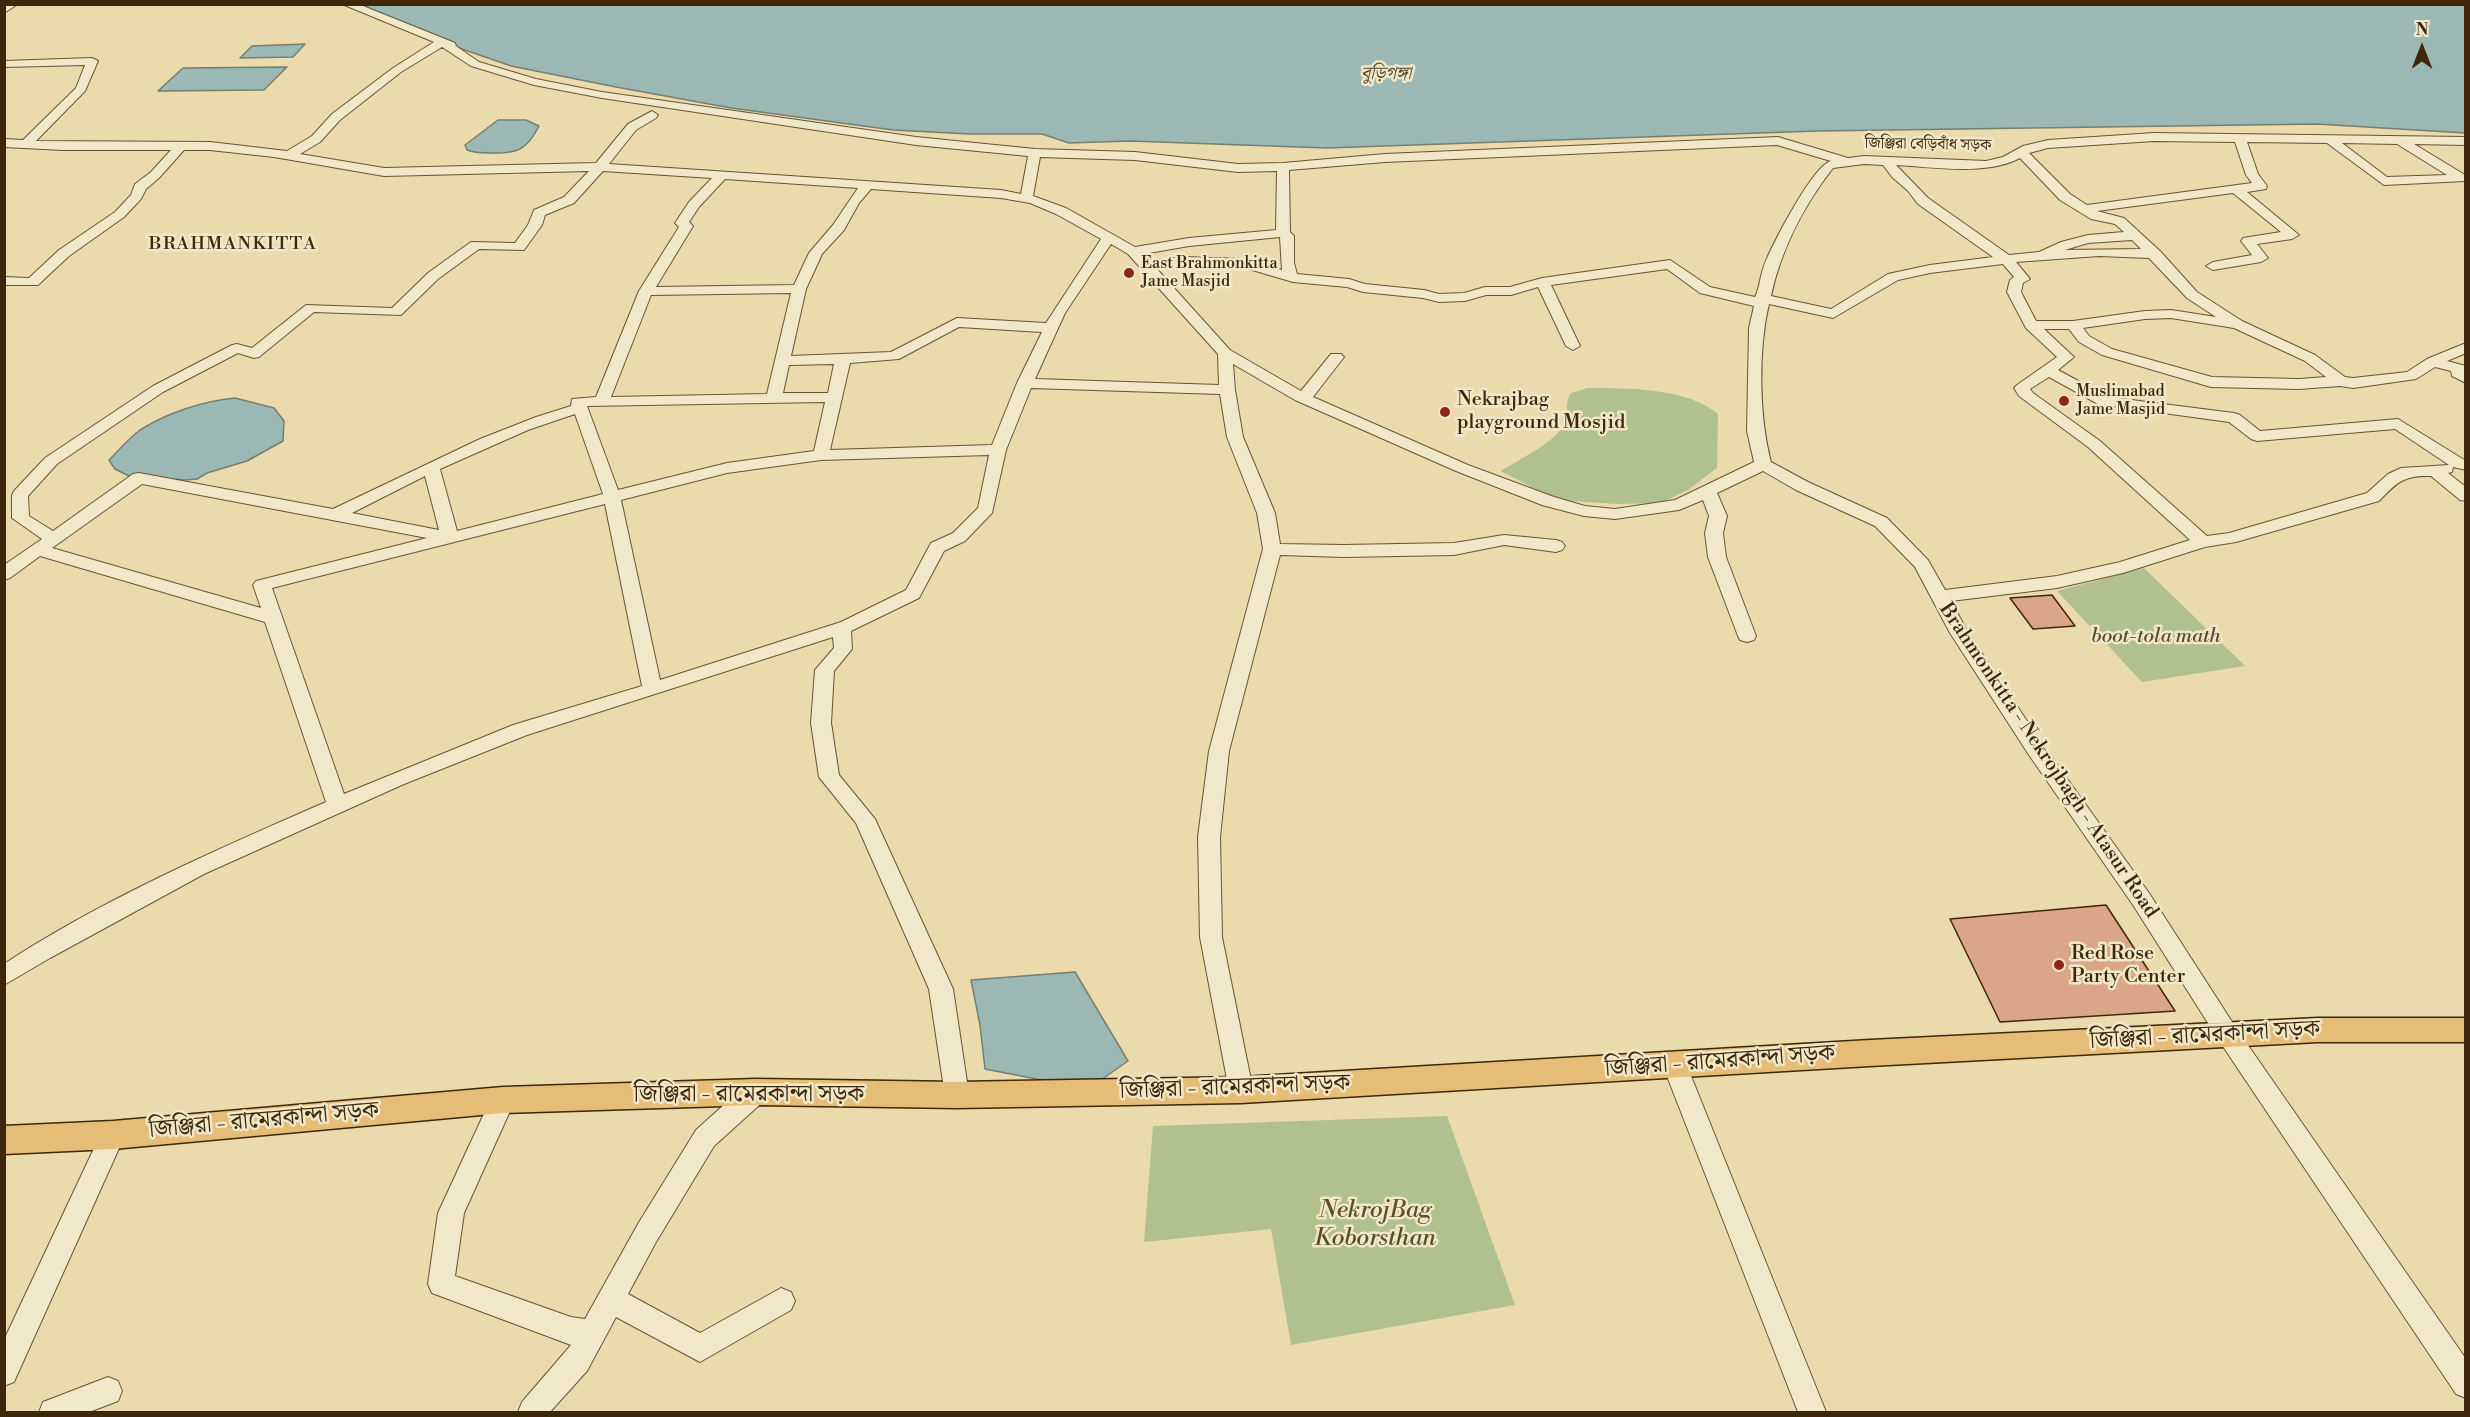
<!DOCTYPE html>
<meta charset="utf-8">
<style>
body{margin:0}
#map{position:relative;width:2470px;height:1417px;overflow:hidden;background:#eadaac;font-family:"Libre Bodoni",serif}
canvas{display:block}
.frame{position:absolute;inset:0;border:6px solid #3e270a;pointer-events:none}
.north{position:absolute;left:2392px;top:18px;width:60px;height:60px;-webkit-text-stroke:4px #f1e7c9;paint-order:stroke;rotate:0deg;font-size:16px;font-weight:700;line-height:24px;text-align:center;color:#3e270a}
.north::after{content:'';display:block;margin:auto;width:21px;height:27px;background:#3e270a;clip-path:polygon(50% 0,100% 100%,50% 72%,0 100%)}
</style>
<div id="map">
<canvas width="2470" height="1417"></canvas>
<div class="frame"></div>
<div class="north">N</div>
</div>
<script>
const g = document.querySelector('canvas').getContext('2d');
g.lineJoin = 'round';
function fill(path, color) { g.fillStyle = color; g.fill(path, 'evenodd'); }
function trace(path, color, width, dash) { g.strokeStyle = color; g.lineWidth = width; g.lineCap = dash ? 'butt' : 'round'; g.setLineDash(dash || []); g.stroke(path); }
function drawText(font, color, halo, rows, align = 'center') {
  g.font = font + ' "Libre Bodoni","Noto Serif Bengali",serif'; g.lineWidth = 5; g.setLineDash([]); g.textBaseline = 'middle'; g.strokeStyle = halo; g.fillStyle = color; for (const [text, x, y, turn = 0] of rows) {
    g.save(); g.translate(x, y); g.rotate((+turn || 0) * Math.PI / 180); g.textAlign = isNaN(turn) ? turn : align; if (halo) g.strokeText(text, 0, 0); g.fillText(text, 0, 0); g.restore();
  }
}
fill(new Path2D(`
 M1588,388C1627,388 1688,388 1718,414L1717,468L1688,490L1661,503L1617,504L1570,501L1541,492L1501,471C1518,460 1560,440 1566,421C1569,411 1564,405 1571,393Z
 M2144,568L2245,666L2142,682L2057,591Z
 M1447,1116L1515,1305L1291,1345L1271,1229L1144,1242L1153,1126Z`), '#b1c18e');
const water = new Path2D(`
 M354,5H2465V133L2317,124L1817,131L1327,148L1130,141L1069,143L1042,134H970L893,130L731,108L616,87L511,66L442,42Z
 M305,44L293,57L240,58L252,46Z
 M287,67L264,90L158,91L183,68Z
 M498,120H526L539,126C527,150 517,154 490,153C482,153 474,153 467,150L465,145Z
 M235,398L274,408L284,421L283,441L247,461L207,473L197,479L186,480L129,476L115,469L109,460C119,450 129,438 140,430C167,413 203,401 235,398Z
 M1075,972L1128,1061L1088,1089L985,1069L980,1025L971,980Z`);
fill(water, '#9bb8b4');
trace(water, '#767e70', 1.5);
const building = new Path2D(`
 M2052,595L2075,626L2033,629L2010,598Z
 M2106,905L2175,1011L2000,1022L1950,919Z`);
fill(building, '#daa687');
trace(building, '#3e270a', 1.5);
const minor = new Path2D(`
 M18,4L4,13L5,4Z
 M342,4H358L455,43L456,46L479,62L536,79L602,92L916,137L1035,149L1135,152L1238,164L1283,163L1385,154L1778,137L1848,158L1864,156L1986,161L2003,157L2023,146L2048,140L2154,133L2466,137V145L2414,144L2465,175V181L2384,185L2327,143L2247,142L2258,174L2267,186L2266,189L2247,192L2299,235L2292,239L2257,244L2268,258L2261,262L2213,270L2206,266L2213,262L2252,255L2241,241L2243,238L2281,232L2233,193L2097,211L2124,218L2160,251L2197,292L2242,321L2315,355L2345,377L2353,378L2407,372L2427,359L2466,343V353L2447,361L2466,366V383L2452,376L2451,371L2435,367L2416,379L2353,388L2340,386L2299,389L2211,387L2102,355L2079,342L2069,329H2044L2074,357L2058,370L2108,397L2234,413L2240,415L2260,431L2398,419L2466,461V470L2453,467L2452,472L2448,473L2466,487V501L2460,500L2431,476C2404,475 2397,482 2379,501L2236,542L2205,547L2123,573L2057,588L1951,601L1967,631L2043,745L2149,893L2236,1028L2466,1359V1398L2456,1394L2220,1042L2133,905L2029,755L1950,633L1915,567L1875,526L1796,490L1763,471L1717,493L1727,516L1723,533L1726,557L1756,636L1754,640L1747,642L1740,640L1738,636L1708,557L1705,533L1709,516L1703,500L1679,510L1615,519L1584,516L1542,505L1456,471L1295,400L1233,364L1235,390L1243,437L1275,513L1280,544L1344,545L1454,543L1504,535L1556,540L1562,542L1565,546L1562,550L1556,552L1504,545L1454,555L1344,557L1280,555L1229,751L1220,837L1222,937L1253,1090L1250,1098L1241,1101L1232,1098L1229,1090L1200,937L1198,837L1209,751L1263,549L1257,513L1227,437L1220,394L1031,388L1006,450L992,513L965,541L944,551L919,598L851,631L852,649L834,671L831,723L839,775L875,819L953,989L969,1095L966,1103L957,1106L948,1103L945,1095L929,989L856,823L819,777L811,723L815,670L834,648L833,637L527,735L404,784L204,874L50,958L4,985V964C105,898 216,850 326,802L265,622L40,556L10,578L4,580V565L42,539L12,518V495L14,491L45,458L153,386L232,345L237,344L252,348L306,305L392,308L428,273L471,242L515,243L528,225L534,210L564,197L589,171L384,176L274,157L210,150H184L159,178L146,189L141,199L124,217L69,256L38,285H4V277L29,278L59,250L115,212L131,195L135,184L151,172L171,150H63L4,147V139L23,140L76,88L85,65L4,67V61L92,58L98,61L85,91L36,141L210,142L287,151L312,136L332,114L393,68L434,42ZM442,47L471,66L534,85L602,98L916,145L1028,156L1021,194L1001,190L609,164L636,130L656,118L658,115L652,111L628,124L596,163L384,168L300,154L320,142L340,120L401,72ZM2154,141L2235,142L2246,175L2252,183L2087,205L2070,194L2029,153L2048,148ZM2342,143L2397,144L2447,175L2387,177ZM1777,145L1831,161C1813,165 1771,247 1764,266C1760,276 1760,287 1755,297L1710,287L1670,260L1542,278L1510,287H1485L1464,293L1439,294L1424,290L1365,284L1349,279L1297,274L1294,263V236L1290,232L1289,170L1385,162ZM1040,157L1135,160L1238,172L1277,171L1276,230L1189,238L1135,247L1066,208L1033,196ZM2020,158L2060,200L2091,219L2115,224L2124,232L2088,235L2061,242L2039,252L2009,255L1928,198L1896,165C1933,167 1986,176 2020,158ZM1864,164L1883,165L1892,177L1908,191L1918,204L1993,257L1930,265L1888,274L1831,309L1771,296C1781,250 1804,205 1833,168ZM603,171L712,178L689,202L675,223L679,227L639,291L596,397L572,399L571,406L536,417L480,439L333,509L139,473L133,474L53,531L29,516L28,496L57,464L163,392L238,353L254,358L259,357L314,312L401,315L438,279L479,249L524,250L542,225L545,215L574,203ZM725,179L858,188L833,225L809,253L794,285L656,287L693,226L689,222L699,207ZM871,189L1001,198L1030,203L1056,214L1101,239L1046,323L957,318L891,352L791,356L806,289L822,254L844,230L859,203ZM1280,237L1282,270L1243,259L1183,257L1149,261L1143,254L1189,246ZM2132,240L2141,249L2065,250L2088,243ZM1111,244L1128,254L1218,354L1219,385L1035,379L1065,313ZM2099,256L2149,258L2187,298L2216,317L2171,310L2145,311L2073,321H2036L2021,292L2023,283L2030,279L2016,262ZM2003,264L2014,277L2010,280L2007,292L2026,328L2057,357L2017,385L2014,388L2019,396L2088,447L2190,540L2120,562L2057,576L1945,590L1928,560L1887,518L1808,482L1771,462C1759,416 1758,350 1769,304L1833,318L1898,280L1930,273ZM1183,265L1242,267L1293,282L1347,287L1363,292L1423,298L1439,302L1465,301L1486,295H1511L1538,287L1566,346L1573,350L1580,346L1551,285L1667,269L1700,293L1754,306L1749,328L1747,431L1754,462L1675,500L1615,509L1585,506L1554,497L1468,465L1313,397L1344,357L1341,354H1331L1301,391L1230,350L1156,268ZM791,293L767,394L611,397L651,295ZM2171,318L2234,328L2305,361L2326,377L2299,379L2212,377L2112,349L2089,336L2083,328L2145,319ZM959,327L1042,332L1017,383L992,445L830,450L850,363L899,359ZM834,364L828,393H783L789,365ZM2049,377L2098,404L2229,422L2251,439L2257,441L2395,429L2449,465L2401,468L2388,474L2367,493L2229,533L2207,536L2100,441L2033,393L2030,389ZM825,402L814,451L727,463L618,490L587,406ZM575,414L603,494L457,531L440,469L528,430ZM989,455L978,508L953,533L931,543L906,590L841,622L660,680L621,500L727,473L821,460ZM425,476L439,530L352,513ZM142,484L427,538L256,581L253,585L261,608L52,548ZM605,504L642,686L513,725L344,794L272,588Z
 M1675,1055L1684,1059L1687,1066L1826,1412H1798L1663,1066L1666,1059Z
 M756,1081L765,1084L768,1092L765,1100L714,1146L656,1242L628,1294L700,1333L781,1288L791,1292L795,1301L791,1310L700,1362L616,1317L587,1371L550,1412H518L522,1402L571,1345L432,1293L428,1284L438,1213L494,1092L503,1089L512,1092L515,1100L464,1213L455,1276L571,1317L585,1319L638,1224L696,1130L747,1084Z
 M113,1124L122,1127L125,1135L14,1382L4,1386V1340L104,1127Z
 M108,1377L118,1381L122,1391L118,1401L89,1412H39L43,1402Z`);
const major = new Path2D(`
 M2318,1018H2466V1042H2318L1870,1066L1241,1103L957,1108L756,1105L503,1113L113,1149L4,1154V1126L113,1121L503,1087L756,1079L957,1082L1241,1077L1870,1040Z`);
trace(minor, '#695432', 2);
trace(major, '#3e270a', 3);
fill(minor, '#f1e7c9');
fill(major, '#e5bd76');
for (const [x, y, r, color] of [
 [1129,273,6,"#8f2418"],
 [2064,401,6,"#8f2418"],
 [1445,412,6,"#8f2418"],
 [2059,965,6,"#8f2418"]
]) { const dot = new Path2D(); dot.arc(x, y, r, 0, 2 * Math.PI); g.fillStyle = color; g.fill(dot); trace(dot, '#f1e7c9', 2); }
drawText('16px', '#3e270a', '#f1e7c9', [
 ["জিঞ্জিরা বেড়িবাঁধ সড়ক",1928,145,1]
]);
drawText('16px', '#3e270a', '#f1e7c9', [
 ["East Brahmonkitta",1141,264],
 ["Jame Masjid",1141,282],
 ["Muslimabad",2076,392],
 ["Jame Masjid",2076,410]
], 'left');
drawText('italic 18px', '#554b34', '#f1e7c9', [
 ["বুড়িগঙ্গা",1386,75]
]);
g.letterSpacing = '1.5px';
drawText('18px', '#3e270a', '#f1e7c9', [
 ["BRAHMANKITTA",233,245]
]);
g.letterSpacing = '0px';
drawText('20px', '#3e270a', '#f1e7c9', [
 ["Nekrajbag",1457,400],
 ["playground Mosjid",1457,423],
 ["Red Rose",2071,954],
 ["Party Center",2071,977]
], 'left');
drawText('italic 20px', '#5b4e2b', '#f1e7c9', [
 ["boot-tola math",2156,637]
]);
drawText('20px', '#3e270a', '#f1e7c9', [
 ["Brahmonkitta - Nekrojbagh - Atasur Road",2048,761,56]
]);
drawText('24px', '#3e270a', '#f1e7c9', [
 ["জিঞ্জিরা - রামেরকান্দা সড়ক",2205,1036,-3],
 ["জিঞ্জিরা - রামেরকান্দা সড়ক",1720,1062,-4],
 ["জিঞ্জিরা - রামেরকান্দা সড়ক",1235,1088,-2],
 ["জিঞ্জিরা - রামেরকান্দা সড়ক",749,1095],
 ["জিঞ্জিরা - রামেরকান্দা সড়ক",264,1121,-5]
]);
drawText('italic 24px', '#5b4e2b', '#f1e7c9', [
 ["NekrojBag",1375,1211],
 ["Koborsthan",1375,1239]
]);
</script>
